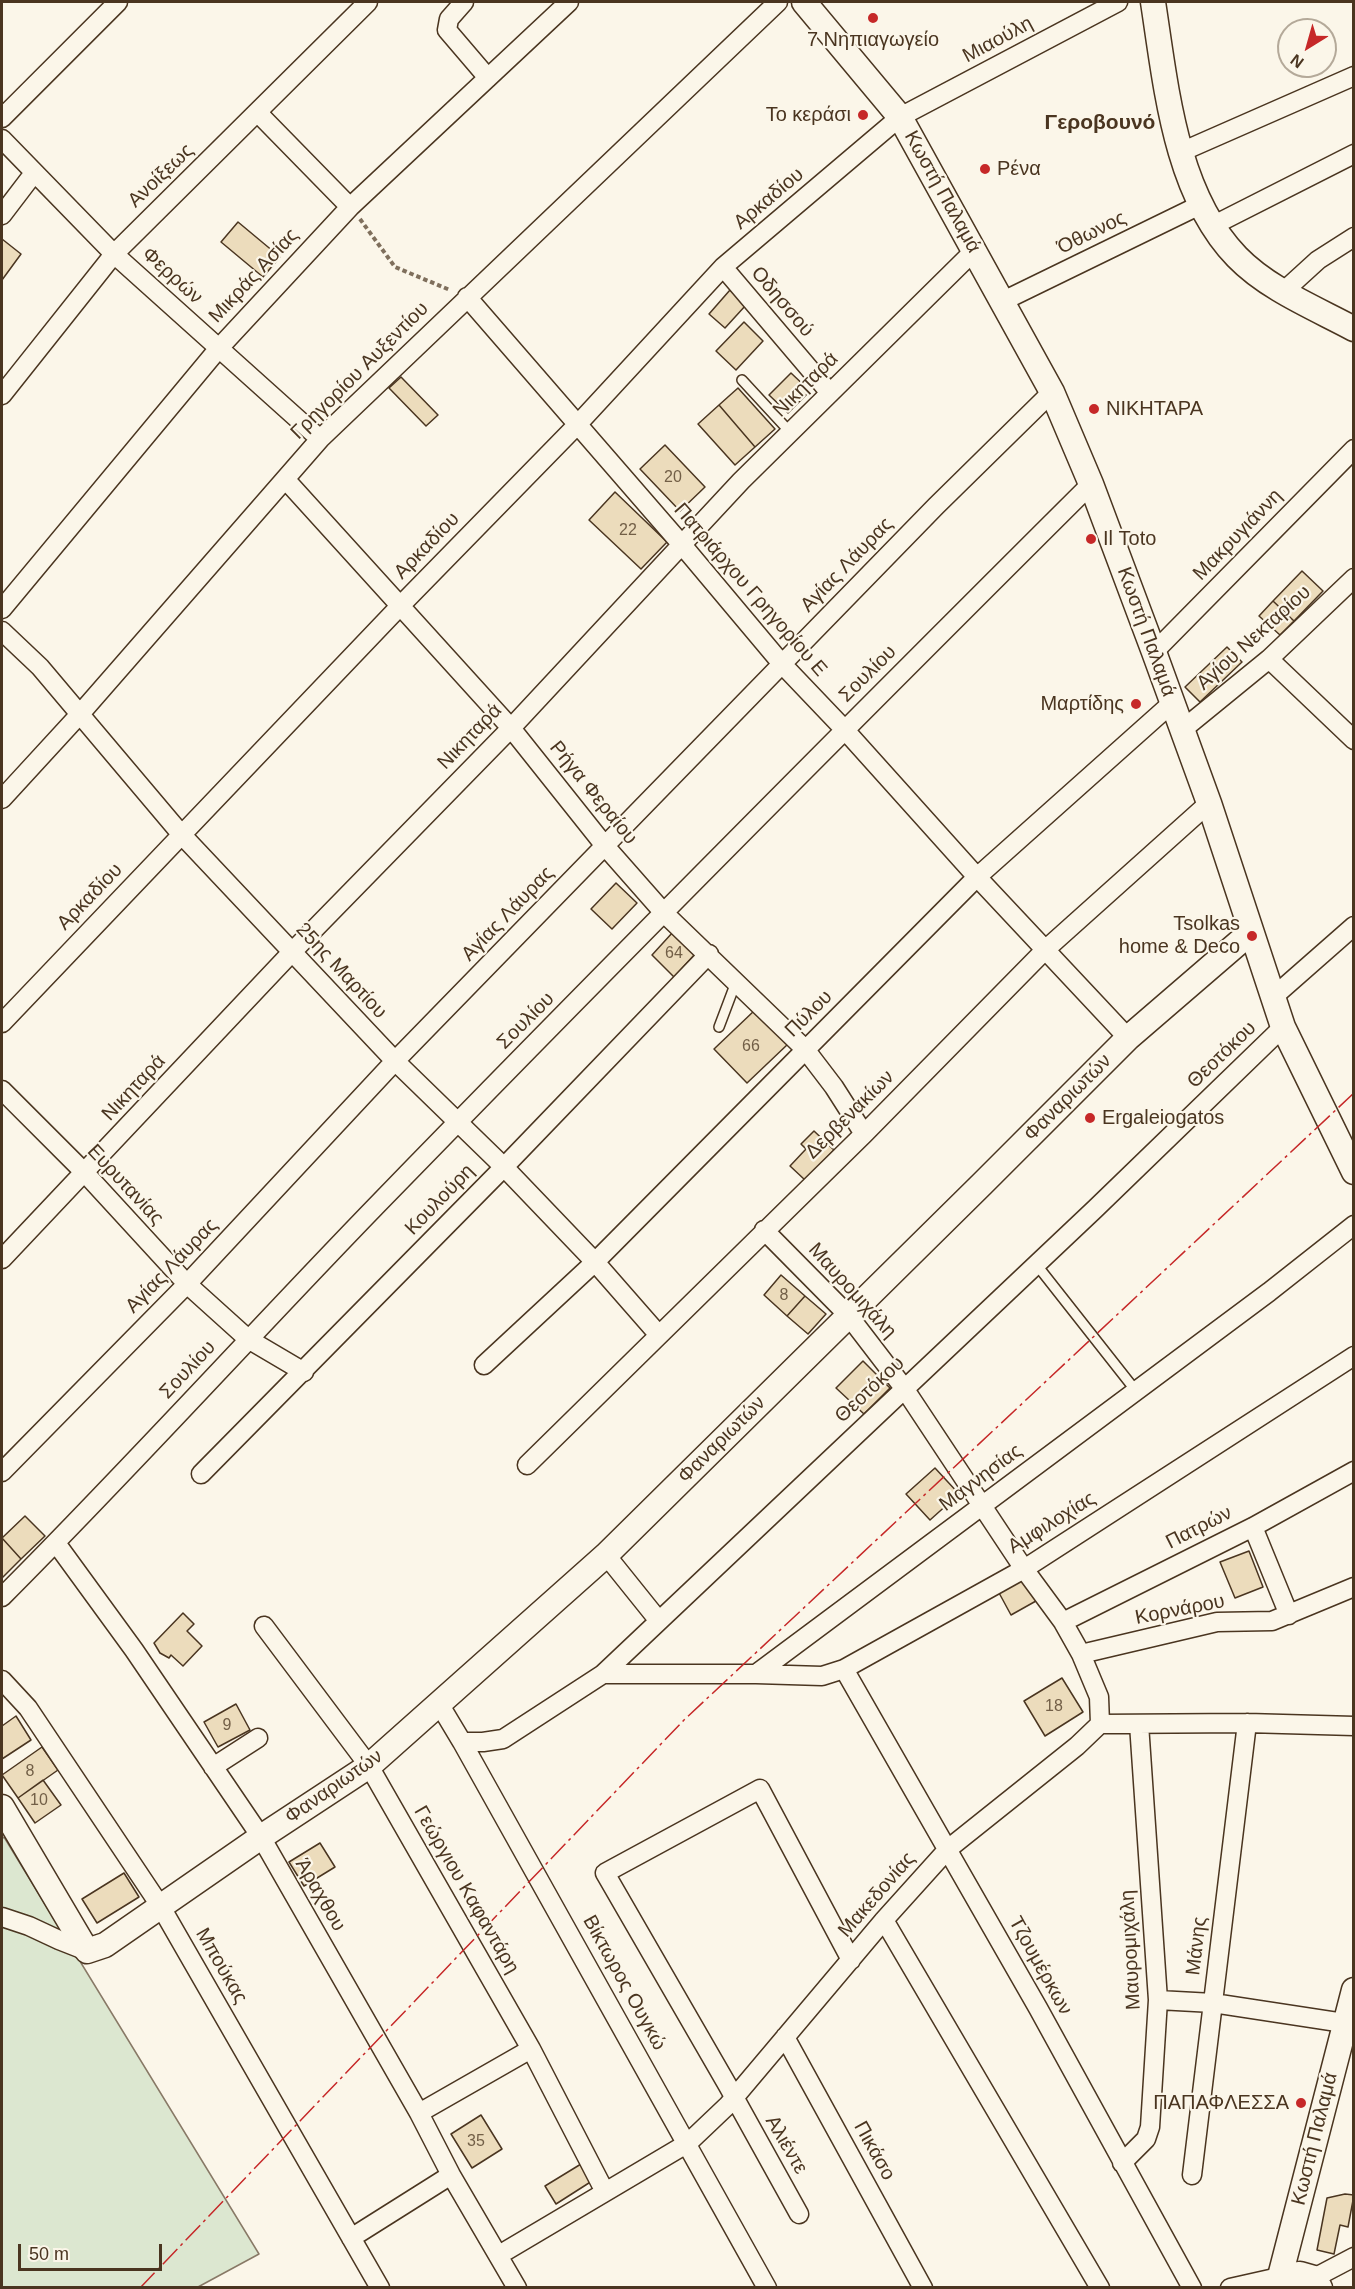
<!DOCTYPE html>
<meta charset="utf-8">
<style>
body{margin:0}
#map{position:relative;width:1355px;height:2289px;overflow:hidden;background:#fbf6e9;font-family:Arial,sans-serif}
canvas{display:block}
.frame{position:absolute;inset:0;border:3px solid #4a3520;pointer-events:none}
.north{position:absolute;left:1277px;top:18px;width:60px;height:60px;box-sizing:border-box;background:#fbf6e9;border:2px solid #b4a999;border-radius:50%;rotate:217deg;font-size:16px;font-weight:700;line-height:24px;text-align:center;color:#4a3520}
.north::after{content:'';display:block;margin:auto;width:21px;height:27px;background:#c62828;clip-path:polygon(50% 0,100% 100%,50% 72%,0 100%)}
.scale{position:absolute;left:18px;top:2244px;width:144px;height:27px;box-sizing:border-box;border:3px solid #4a3520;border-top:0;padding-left:8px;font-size:18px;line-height:21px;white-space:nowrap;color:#4a3520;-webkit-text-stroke:4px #fbf6e9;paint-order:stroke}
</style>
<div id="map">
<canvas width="1355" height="2289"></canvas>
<div class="frame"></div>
<div class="north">N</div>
<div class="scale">50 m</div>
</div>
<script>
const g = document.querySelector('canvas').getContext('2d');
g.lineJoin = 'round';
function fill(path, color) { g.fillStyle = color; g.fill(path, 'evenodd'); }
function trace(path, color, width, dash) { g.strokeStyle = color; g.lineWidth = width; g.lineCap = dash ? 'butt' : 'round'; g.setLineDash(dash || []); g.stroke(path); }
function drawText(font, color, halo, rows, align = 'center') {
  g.font = font + ' Arial,sans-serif'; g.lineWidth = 4.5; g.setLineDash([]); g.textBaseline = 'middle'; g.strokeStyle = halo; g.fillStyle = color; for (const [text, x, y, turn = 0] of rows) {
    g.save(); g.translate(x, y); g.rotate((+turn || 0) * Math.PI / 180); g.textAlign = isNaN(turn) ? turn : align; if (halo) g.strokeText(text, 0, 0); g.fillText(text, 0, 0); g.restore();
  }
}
const green = new Path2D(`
 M4,1837L259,2254L198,2287L2,2288V1839Z`);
fill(green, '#dce7d0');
trace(green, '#887966', 1.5);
const building = new Path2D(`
 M238,222L280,257L263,277L221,242Z
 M2,239L21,254L2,280Z
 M730,290L746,305L725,328L709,314Z
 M744,322L763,341L736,370L716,351Z
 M791,373L810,391L788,413L769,395Z
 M401,377L438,415L426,426L389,388Z
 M738,388L775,429L755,447L719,405Z
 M719,405L755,447L735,465L698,424Z
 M665,445L705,487L680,511L640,469Z
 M615,492L667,542L641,569L589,520Z
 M1302,571L1323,591L1294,621L1273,601Z
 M1273,601L1294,621L1280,635L1259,616Z
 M1227,647L1242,662L1200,702L1185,687Z
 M616,883L637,903L612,929L591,909Z
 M673,932L696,953L674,977L652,955Z
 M755,1010L788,1044L747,1083L714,1049Z
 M814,1131L834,1150L805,1180L790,1166L806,1149L801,1144Z
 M781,1275L805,1296L787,1316L764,1295Z
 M805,1296L826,1314L808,1334L787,1316Z
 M863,1361L890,1388L864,1414L836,1388Z
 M935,1468L959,1494L930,1520L906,1494Z
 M25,1516L45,1536L21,1559L2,1538Z
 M2,1538L21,1559L2,1578Z
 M1249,1551L1263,1587L1235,1598L1220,1562Z
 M1024,1577L1036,1601L1011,1615L998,1591Z
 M183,1613L194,1624L187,1631L202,1646L183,1666L171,1655L169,1658L160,1653L154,1643Z
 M1062,1678L1083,1712L1045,1736L1024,1701Z
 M236,1704L250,1730L218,1747L204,1722Z
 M16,1716L31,1740L2,1759V1726Z
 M42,1747L58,1770L18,1798L2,1775Z
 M43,1780L61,1805L35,1823L18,1798Z
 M320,1843L335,1867L304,1886L289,1862Z
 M124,1873L139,1897L97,1923L82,1899Z
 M481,2115L502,2149L472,2168L451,2134Z
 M581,2164L592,2181L556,2204L545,2186Z
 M1345,2194L1354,2195L1348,2227L1340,2225L1334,2254L1317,2250L1327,2198Z`);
fill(building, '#ecdcbc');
trace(building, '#4a3520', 1.5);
const lane = new Path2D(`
 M742,380L790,432
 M719,1027L736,982
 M1036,1264L1136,1391`);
const street = new Path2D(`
 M464,2L449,19L447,30L488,78
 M258,113L350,207
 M2,118L118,2
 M2,139L114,254L320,439
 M1181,152L1354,76
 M2,215L34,173
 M1212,226L1354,154
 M723,267L830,393
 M1284,291L1318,260L1354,237
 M467,297L683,546L782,664L844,729L977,877L1128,1038
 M1003,301L1200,205
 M2,395L114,254L368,2
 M286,480L511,728L605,846L664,913L805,1049L834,1087L864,1134
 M2,609L219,348L350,207L569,2
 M2,631L40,667L181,834L395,1061L504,1167L595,1262L658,1334
 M1154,652L1354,449
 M1269,659L1354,740
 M1182,730L1269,659L1354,578
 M2,799L80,714L320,439L778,2
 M1272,998L1354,926
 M2,1023L401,605L578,424L723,267L900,117L1118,2
 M2,1090L85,1173L187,1284L248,1339L304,1372
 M764,1230L848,1315L904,1388L1024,1569L1063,1622L1081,1654L1099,1697L1100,1724
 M2,1259L292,952L511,728L741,481L975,250
 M484,1365L595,1262L977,877L1172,703
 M527,1465L864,1134L1045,950L1209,803
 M2,1472L187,1284L395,1061L936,506L1052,392
 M201,1474L504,1167L709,954
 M1253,1527L1289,1615
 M56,1543L134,1650L261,1837L419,2113L451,2175L517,2288
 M606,1555L659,1621
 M2,1597C129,1470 250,1336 375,1207C611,964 851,723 1091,484
 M1063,1622L1253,1527L1354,1471
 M264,1626L369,1766L531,2049L605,2192
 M1081,1654L1217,1622L1272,1621L1354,1587
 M844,1669L1038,2008L1192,2288
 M603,1674H756L1269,1292L1354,1225
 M756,1674L822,1676L844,1669L1024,1569L1354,1356
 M2,1680L28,1708L161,1907L380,2288
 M438,1702L462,1742L767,2288
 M462,1742H483L503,1739L603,1674L1095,1209L1283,1027
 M213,1767L258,1738
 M2,1917L29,1926L59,1940L87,1951
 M884,1920L1100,2288
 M1158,2000L1213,2003L1344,2023
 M785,2037L923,2288
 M419,2113L531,2049
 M1122,2163L1146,2139L1150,2127L1158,2000L1139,1724
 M1192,2175L1247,1723
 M799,2214L728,2086L605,1873L760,1789L851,1960
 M351,2238L451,2175
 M499,2255L688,2143L728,2105L884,1920L948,1849L1077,1746L1100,1724L1247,1723L1354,1726
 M1314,2278L1354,2257
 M1230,2288L1279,2277`);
const secondary = new Path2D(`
 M804,2L900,117L1052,392L1091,484L1154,652L1209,803L1283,1027L1354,1172
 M1153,2C1166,86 1175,193 1237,257C1268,289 1315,308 1354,329
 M2,1807L87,1951L105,1945L261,1837L369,1766L606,1555L982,1184L1128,1038L1251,932
 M1279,2277L1300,2274L1314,2278L1320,2288
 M1277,2288L1354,1990`);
trace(lane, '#4a3520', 12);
trace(street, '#4a3520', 21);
trace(secondary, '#4a3520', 27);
trace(new Path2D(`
 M360,219L395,267L450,290`), '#7f6f5c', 4, [4.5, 3]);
trace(lane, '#fbf6e9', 9);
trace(street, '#fbf6e9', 18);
trace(secondary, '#fbf6e9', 24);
trace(new Path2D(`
 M140,2288L684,1720L1354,1093`), '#c62828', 1.5, [21, 4.5, 3, 4.5]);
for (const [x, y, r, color] of [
 [873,18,6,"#c62828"],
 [863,115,6,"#c62828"],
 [985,169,6,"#c62828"],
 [1094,409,6,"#c62828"],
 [1091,539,6,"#c62828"],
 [1136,704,6,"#c62828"],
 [1252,936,6,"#c62828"],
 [1090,1118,6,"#c62828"],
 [1301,2103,6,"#c62828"]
]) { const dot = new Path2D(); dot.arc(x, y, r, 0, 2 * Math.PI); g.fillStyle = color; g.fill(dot); trace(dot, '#fbf6e9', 2); }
drawText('16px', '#725f47', null, [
 ["20",673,478],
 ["22",628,531],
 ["64",674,954],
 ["66",751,1047],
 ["8",784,1296],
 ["18",1054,1707],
 ["9",227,1726],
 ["8",30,1772],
 ["10",39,1801],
 ["35",476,2142]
]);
drawText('20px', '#4a3520', '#fbf6e9', [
 ["7 Νηπιαγωγείο",873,40,"center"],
 ["Το κεράσι",851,115],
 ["Ρένα",997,169,"left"],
 ["ΝΙΚΗΤΑΡΑ",1106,409,"left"],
 ["Il Toto",1103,539,"left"],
 ["Μαρτίδης",1124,704],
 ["Tsolkas",1240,924],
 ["home & Deco",1240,947],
 ["Ergaleiogatos",1102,1118,"left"],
 ["ΠΑΠΑΦΛΕΣΣΑ",1289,2103]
], 'right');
drawText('20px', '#4a3520', '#fbf6e9', [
 ["Μιαούλη",998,40,-28],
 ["Ανοίξεως",161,176,-44],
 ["Κωστή Παλαμά",942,192,61],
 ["Αρκαδίου",769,199,-40],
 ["Όθωνος",1092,233,-26],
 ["Φερρών",172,276,42],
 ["Μικράς Ασίας",254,276,-47],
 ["Οδησσού",782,302,50],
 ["Γρηγορίου Αυξεντίου",360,371,-45],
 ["Νικηταρά",806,385,-45],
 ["Μακρυγιάννη",1238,535,-46],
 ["Αρκαδίου",427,546,-46],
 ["Αγίας Λάυρας",847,565,-46],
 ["Πατριάρχου Γρηγορίου Ε",750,590,49],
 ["Κωστή Παλαμά",1146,632,70],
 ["Αγίου Νεκταρίου",1254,638,-42],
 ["Σουλίου",868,674,-45],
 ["Νικηταρά",470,737,-46],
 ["Ρήγα Φεραίου",593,793,51],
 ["Αρκαδίου",90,897,-46],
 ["Αγίας Λάυρας",508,914,-46],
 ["25ης Μαρτίου",341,971,47],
 ["Πύλου",809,1014,-45],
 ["Σουλίου",526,1021,-45],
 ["Θεοτόκου",1222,1055,-44],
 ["Νικηταρά",134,1088,-47],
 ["Φαναριωτών",1068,1098,-45],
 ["Δερβενακίων",850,1115,-45],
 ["Ευρυτανίας",125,1185,47],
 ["Κουλούρη",440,1200,-46],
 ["Αγίας Λάυρας",172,1266,-46],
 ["Μαυρομιχάλη",852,1291,48],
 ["Σουλίου",188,1370,-47],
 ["Θεοτόκου",870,1390,-43],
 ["Φαναριωτών",722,1440,-45],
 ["Μαγνησίας",981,1478,-37],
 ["Αμφιλοχίας",1052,1523,-32],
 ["Πατρών",1199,1528,-27],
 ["Κορνάρου",1180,1610,-11],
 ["Φαναριωτών",334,1787,-35],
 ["Γεώργιου Καφαντάρη",466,1890,60],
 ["Άραχθου",320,1895,60],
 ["Μακεδονίας",877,1895,-49],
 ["Μάνης",1197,1946,-83],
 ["Μαυρομιχάλη",1131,1950,-93],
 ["Μπούκας",221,1966,60],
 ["Τζουμέρκων",1040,1966,61],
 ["Βίκτωρος Ουγκώ",624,1983,61],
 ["Κωστή Παλαμά",1315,2139,-76],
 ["Αλιέντε",786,2145,60],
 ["Πικάσο",874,2151,61]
]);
drawText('bold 21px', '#4a3520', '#fbf6e9', [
 ["Γεροβουνό",1100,123]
]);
</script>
